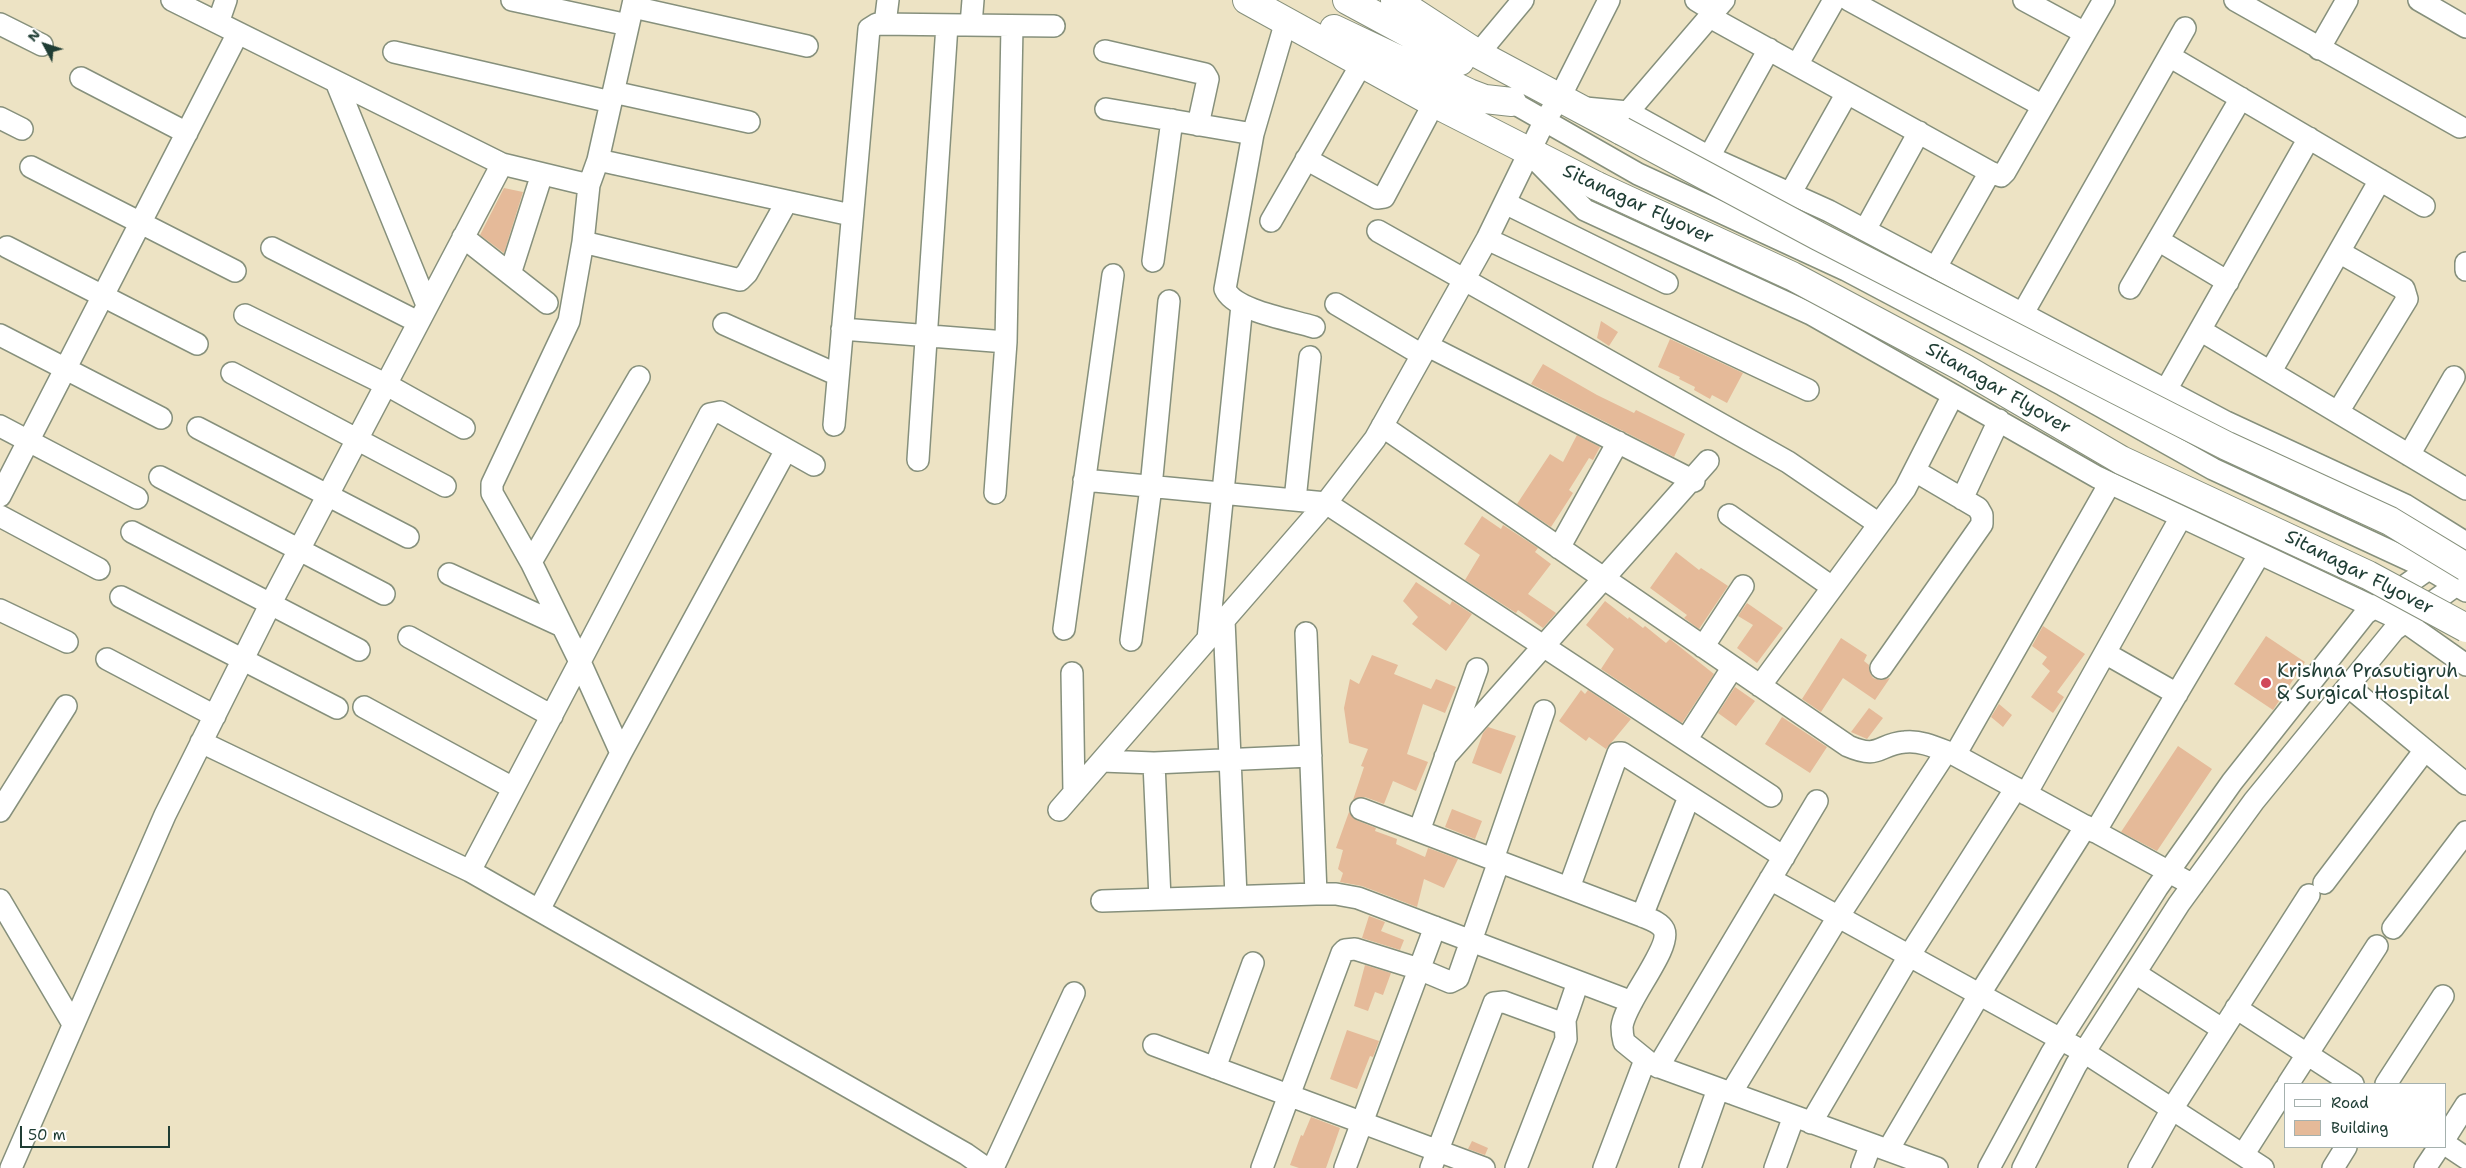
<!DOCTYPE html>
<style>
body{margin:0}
#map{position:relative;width:2466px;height:1168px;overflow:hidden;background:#ede3c4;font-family:"Shantell Sans",sans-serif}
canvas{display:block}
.legend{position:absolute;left:2284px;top:1083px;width:162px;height:65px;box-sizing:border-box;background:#fff;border:1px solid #a5b1ae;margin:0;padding:6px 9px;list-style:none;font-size:15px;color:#1f3d34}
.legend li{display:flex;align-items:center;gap:10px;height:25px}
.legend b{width:25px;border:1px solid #a5b1ae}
.north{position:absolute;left:20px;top:20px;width:50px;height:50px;-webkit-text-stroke:4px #fff;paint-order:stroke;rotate:310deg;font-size:14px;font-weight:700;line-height:20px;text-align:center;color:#1f3d34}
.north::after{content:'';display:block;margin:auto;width:18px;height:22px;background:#1f3d34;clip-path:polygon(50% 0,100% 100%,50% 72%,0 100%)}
.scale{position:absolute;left:20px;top:1126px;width:150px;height:22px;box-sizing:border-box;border:2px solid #1f3d34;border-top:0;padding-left:6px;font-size:15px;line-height:18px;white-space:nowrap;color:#1f3d34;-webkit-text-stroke:4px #fff;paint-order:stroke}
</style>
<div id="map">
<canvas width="2466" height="1168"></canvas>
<ul class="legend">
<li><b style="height:6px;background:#fff"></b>Road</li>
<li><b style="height:14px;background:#e5ba99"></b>Building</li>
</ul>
<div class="north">N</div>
<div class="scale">50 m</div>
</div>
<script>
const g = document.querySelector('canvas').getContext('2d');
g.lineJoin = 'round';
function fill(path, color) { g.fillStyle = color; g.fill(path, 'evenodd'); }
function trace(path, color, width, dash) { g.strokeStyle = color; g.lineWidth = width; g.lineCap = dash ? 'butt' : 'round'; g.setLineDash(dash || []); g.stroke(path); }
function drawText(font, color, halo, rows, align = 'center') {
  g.font = font + ' "Shantell Sans",sans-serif'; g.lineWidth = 4.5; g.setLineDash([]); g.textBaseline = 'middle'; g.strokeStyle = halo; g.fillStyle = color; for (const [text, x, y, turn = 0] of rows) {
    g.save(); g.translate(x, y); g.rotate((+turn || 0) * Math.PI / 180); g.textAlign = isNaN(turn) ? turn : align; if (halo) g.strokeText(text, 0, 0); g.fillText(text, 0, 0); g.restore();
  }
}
fill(new Path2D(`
 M504,188L523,192L504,253L480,235Z
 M1601,321L1618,332L1609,346L1597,338Z
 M1670,339L1743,373L1727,403L1712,395L1710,399L1694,390L1695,387L1679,379L1680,377L1658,367Z
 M1543,364L1597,395L1634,413L1636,410L1685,434L1674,457L1531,384Z
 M1577,435L1600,447L1593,460L1589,458L1569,490L1573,493L1551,527L1517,504L1550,454L1563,462Z
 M1482,516L1501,529L1503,525L1538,548L1535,552L1551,564L1528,594L1556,613L1543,628L1518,610L1516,613L1465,580L1480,555L1464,544Z
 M1676,552L1699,570L1701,568L1728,586L1699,629L1684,618L1687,615L1650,588Z
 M1416,582L1450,605L1452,601L1472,614L1446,651L1412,624L1418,617L1403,601Z
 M1605,601L1628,619L1629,617L1643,628L1645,626L1666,643L1670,639L1714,674L1682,723L1601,669L1614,649L1586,625Z
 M1747,603L1783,628L1757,663L1737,648L1753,625L1738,616Z
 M2043,626L2085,654L2057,692L2064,697L2053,713L2031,697L2050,671L2042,664L2047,657L2032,646Z
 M2266,636L2305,662L2273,710L2234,684Z
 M1841,638L1867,655L1864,661L1869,665L1870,673L1873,678L1880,680L1890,678L1875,700L1843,678L1821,712L1802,699Z
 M1372,655L1398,665L1394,674L1431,689L1436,679L1456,687L1445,713L1423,704L1407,754L1428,762L1416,791L1393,781L1384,804L1365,797L1353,800L1364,767L1361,766L1368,749L1349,743L1344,708L1350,679L1359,684Z
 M1735,687L1755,701L1736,726L1718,713Z
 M1581,690L1585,694L1588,690L1631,719L1606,749L1589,737L1586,741L1559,721Z
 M1999,704L2012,715L2003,727L1991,717Z
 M1869,708L1883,718L1867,739L1851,732Z
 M1782,717L1827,747L1810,773L1765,744Z
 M1488,727L1516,736L1501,774L1472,763L1483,733Z
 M2178,746L2212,769L2157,851L2121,832Z
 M1452,809L1482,821L1475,839L1445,827Z
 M1349,812L1356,820L1376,828L1375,831L1397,839L1396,844L1425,857L1428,848L1458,859L1444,888L1424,879L1417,907L1362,886L1340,882L1343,873L1338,869L1343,850L1336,848Z
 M1369,916L1385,922L1381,931L1404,940L1400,950L1362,938Z
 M1365,965L1391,973L1383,995L1375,992L1368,1011L1354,1006Z
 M1347,1030L1379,1041L1373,1057L1370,1056L1357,1089L1330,1079Z
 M1311,1117L1340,1128L1326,1168H1299L1290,1165L1301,1135L1303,1136Z
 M1472,1141L1488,1148L1485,1155L1468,1149Z`), '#e5ba99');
const minor = new Path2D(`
 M172,0L502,164L589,185L598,160L634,0
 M512,0L628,25
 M1696,0L1714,11
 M1849,0L2043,106
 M2024,0L2085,33
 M2235,0L2460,127
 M2419,0L2466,27
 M633,7L807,46
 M1710,17L1990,172L2001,176L2005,172L2104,0
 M1286,21L1253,134L1225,289C1234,311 1292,320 1314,327
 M218,23L226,0
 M0,24L42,45
 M885,24L888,0
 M971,25L973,0
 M2319,49L2347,0
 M1105,51L1205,74L1208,79L1198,125
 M394,52L611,102
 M1478,54L1523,0
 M2169,56L2424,206
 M1797,65L1834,0
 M81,78L187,133
 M337,84L427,305
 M613,92L749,122
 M1512,102L1638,174L1846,270L2063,385L2213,469L2429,569L2466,591
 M1585,108L1628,112L1709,157L1829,211L2226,422L2405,505L2466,543
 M1106,109L1253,134
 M1628,112L1724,0
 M0,118L22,129
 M1709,157L1769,49
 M1306,159L1377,198L1384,197L1434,103
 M598,160L851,215
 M1536,160L1585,210L1811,314L2097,477L2405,622L2466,665
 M31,167L235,271
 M589,185L583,242L569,321L492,484V493L531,562L580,662L621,753
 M1790,194L1847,93
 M1505,203L1667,283
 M1271,221L1362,63
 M1865,230L1919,132
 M1378,231L1788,462L1879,524
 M463,237L547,303
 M1487,239L1808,390
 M2158,240L2228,282
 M583,242L740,280L747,273L786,203
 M7,247L197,344
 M272,248L418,322
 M1153,261L1172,120
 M2466,263V270
 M1936,267L1990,172
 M510,274L542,174
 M2130,288L2241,98
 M1336,304L1422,355
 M2023,313L2185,28
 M245,315L387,385L464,428
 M724,324L838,375
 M842,329L1006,342
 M2200,330L2466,489
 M0,335L161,418
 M1428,346L1694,481
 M2271,371L2380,180
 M232,373L445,486
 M2166,390L2309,138
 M2338,412L2407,299L2404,289L2339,252
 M834,425L869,29L877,24L1054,26
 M0,426L137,498
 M1382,426L1848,746C1880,760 1878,744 1905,742C1922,740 1939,749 1955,755L2193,885
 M198,428L408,537
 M2409,455L2454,377
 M918,460L947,25
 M160,477L384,594
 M1084,480L1326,503L1771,796
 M995,493L1006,342L1012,26
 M0,496L238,33
 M1962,499L1999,420
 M1295,500L1310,357
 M1729,515L1832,587
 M0,516L99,569
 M132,532L359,650
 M1559,548L1618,442
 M531,562L639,377
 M449,574L562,626
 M121,597L337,708
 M0,610L67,642
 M1224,620L1236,896
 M1064,629L1113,275
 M1306,633L1316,894
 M409,637L552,716
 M1208,639L1242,305
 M1131,640L1151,487L1169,301
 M1703,647L1743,586
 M2105,653L2177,694
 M107,659L215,716
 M1881,668L1982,524V515L1978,508L1915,471
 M1072,673L1074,793
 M1760,686L1905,489L1953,395
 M2348,686L2466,784
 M364,707L513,788
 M1686,740L1733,667
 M201,742L470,871L966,1154L986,1168
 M1955,755L2110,483
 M1445,757L1708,461
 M1102,761L1154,763L1311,756
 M1154,763L1160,899
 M2026,794L2181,517
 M1361,809L1642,916C1649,919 1660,922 1664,930C1672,948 1624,1003 1622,1027C1622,1032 1623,1038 1624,1042L1651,1064L1937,1168
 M1059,810L1326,503L1375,439L1487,239L1545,120L1559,99L1609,0
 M0,811L66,706
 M1419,831L1477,669
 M2095,832L2259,555
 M1493,859L1544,711
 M470,871L710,414L720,412L814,465
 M1770,879L2084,1052L2263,1168
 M2324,883L2425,750
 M1569,888L1618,753H1622L1784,857
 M0,900L73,1024
 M1102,901L1316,894H1336L1358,898L1632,1002
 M539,910L621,753L786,450
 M1642,916L1689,797
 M2393,928L2466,832
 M2135,973L2222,1029
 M2236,1008L2353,1084
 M1154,1045L1484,1168
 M1658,1067L1817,801
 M1215,1068L1253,963
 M2288,1084L2377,946
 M2386,1084L2443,996
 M1731,1093L1838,917L1946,752
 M1811,1123L1909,956L2016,788
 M2445,1138L2466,1105
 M2445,1144L2466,1158
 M1888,1150L1979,995L2086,826
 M2243,1155L2285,1089
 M11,1168L165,815L271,603L502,164
 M993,1168L1074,993
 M1262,1168L1342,953L1345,950L1355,949L1419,969L1450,982L1458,978L1499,861
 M1345,1168L1435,927
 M1431,1168L1494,1003L1504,1002L1564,1024
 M1516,1168L1566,1039L1565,1020L1578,982
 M1604,1168L1645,1060
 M1690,1168L1718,1089
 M1775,1168L1794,1116
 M1862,1168L1871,1144
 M1989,1168L2051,1054L2157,888L2232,782L2365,614L2437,563
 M2023,1168L2076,1065L2179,904L2254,801L2394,630L2466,578
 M2139,1168L2172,1109L2309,895
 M2333,1168L2346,1147
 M2425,1168L2439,1147`);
const major = new Path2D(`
 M1247,0L1434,103L1597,186
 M1347,0L1460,61
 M1395,0L1478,54L1622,131
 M1334,29L1469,93L1485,99L1512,102`);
trace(minor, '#86907c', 24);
trace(major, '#86907c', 30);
trace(minor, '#fff', 21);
trace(major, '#fff', 28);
const majorBridge = new Path2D(`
 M1622,131L1818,236L2117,390L2227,446L2390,521L2466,567
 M1597,186L1792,276L1964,368L2121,460L2368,575L2466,628`);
trace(majorBridge, '#86907c', 30, []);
trace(majorBridge, '#fff', 28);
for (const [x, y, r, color] of [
 [2266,683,6,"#d1495b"]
]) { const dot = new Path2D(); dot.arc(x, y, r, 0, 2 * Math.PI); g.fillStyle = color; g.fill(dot); trace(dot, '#fff', 2); }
drawText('19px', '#1f3d34', '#fff', [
 ["Sitanagar Flyover",1638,205,25],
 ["Sitanagar Flyover",1998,389,30],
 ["Sitanagar Flyover",2359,573,27]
]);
drawText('19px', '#1f3d34', '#fff', [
 ["Krishna Prasutigruh",2277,672],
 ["& Surgical Hospital",2277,694]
], 'left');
</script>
